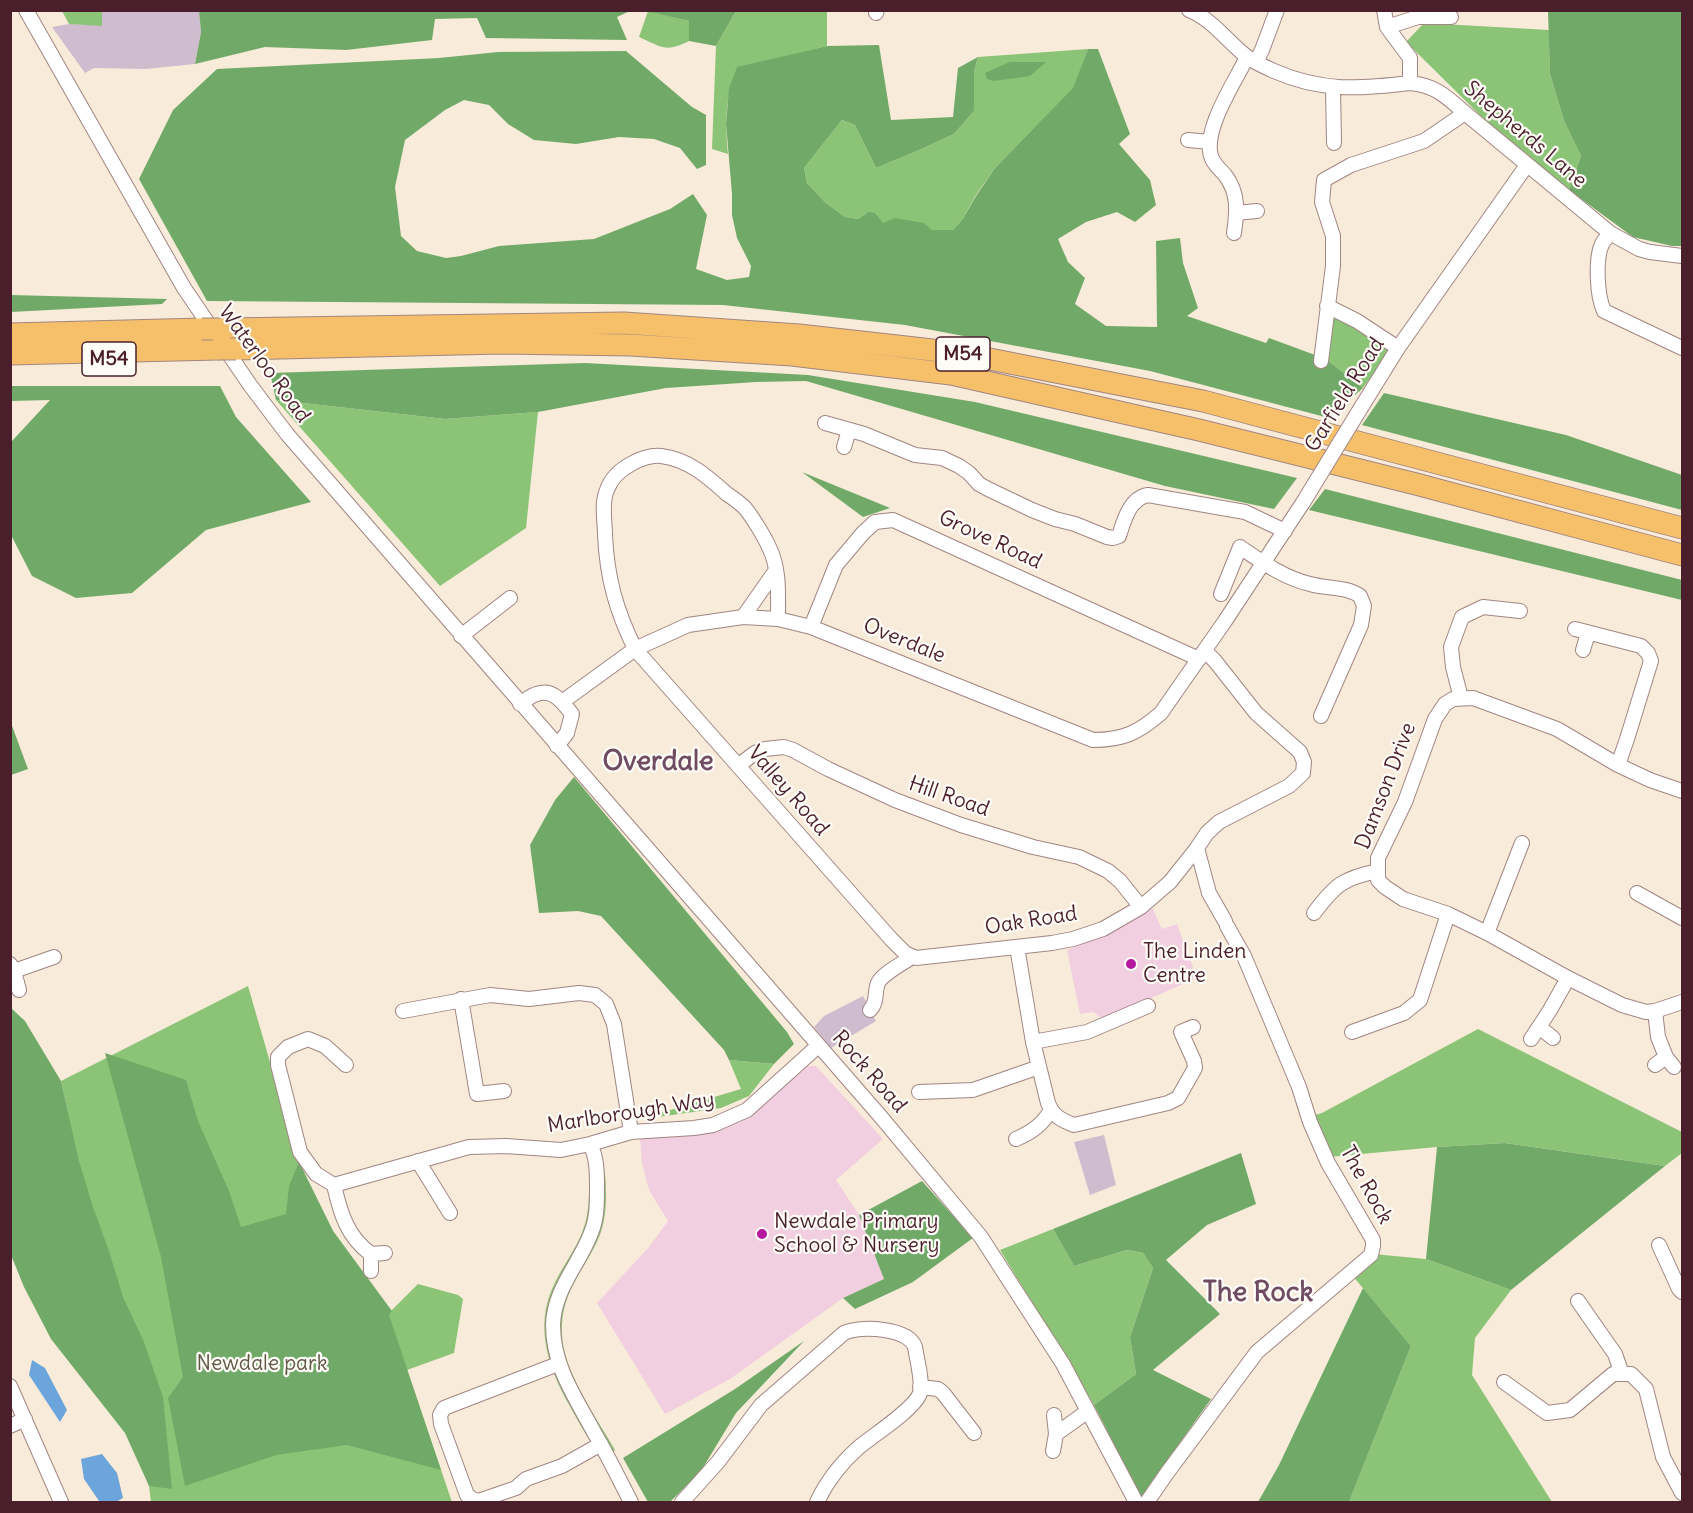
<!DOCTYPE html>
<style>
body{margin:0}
#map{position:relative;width:1693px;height:1513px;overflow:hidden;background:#f8ebd9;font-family:Delius,sans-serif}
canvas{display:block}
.frame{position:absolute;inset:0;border:12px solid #4a1f2b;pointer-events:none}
</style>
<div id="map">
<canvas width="1693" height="1513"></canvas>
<div class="frame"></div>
</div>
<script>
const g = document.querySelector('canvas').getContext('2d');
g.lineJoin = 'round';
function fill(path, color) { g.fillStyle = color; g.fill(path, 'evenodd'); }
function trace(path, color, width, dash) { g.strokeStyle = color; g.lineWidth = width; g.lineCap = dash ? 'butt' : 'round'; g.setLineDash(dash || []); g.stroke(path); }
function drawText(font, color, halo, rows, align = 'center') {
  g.font = font + ' Delius,sans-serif'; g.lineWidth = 4.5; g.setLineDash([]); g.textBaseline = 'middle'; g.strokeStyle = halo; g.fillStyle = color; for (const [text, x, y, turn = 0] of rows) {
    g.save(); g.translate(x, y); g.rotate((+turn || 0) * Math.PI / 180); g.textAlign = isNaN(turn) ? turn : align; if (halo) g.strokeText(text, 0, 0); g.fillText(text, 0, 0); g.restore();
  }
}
fill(new Path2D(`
 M1152,907L1162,929L1177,924L1197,978L1103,1019L1093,1012L1080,1014L1067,950L1111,932Z
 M808,1066H816L883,1139L836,1180L859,1215L884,1279L843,1298L730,1379L665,1414L597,1303L649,1247L668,1221L649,1190L642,1163L640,1138L701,1135L741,1122L769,1100Z`), '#f2cfe0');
fill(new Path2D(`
 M199,10L201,32L195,64L146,69L94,68L85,73L52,27L69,24L102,25V11Z
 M863,996L876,1021L831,1048L814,1027L824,1016Z
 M1104,1135L1116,1185L1090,1195L1074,1142Z`), '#cfbdcf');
fill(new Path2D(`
 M62,11H102V26L69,24Z
 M648,11L689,21L690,19L689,41C665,53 662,47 639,37Z
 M736,11H827V46L737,68C725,99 725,122 728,154L712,149L716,46Z
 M1424,23L1549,30L1550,74L1564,121L1581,156L1569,190L1483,118L1406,42Z
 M1088,49L1074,88L995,168L976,195L962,220L953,230H931L883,223L868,212L858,219L845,217L826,203L807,183L804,168L842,120L855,125L876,168L917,151L954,134L974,111V72L978,57Z
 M1337,315L1390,350L1363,388L1326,359L1331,317Z
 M276,400L445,419L538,412L526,528L440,586Z
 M248,986L299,1162L333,1231L391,1311L418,1284L458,1295L463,1299L454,1353L407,1370L452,1502H151L149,1486L61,1081Z
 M1478,1029L1682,1132V1153L1665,1166L1505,1143L1437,1147L1329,1157L1311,1116L1322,1113Z
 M729,1060L774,1064L749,1096L721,1108L637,1120L741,1089Z
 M594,1152C606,1168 606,1175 606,1195C606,1212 604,1228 596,1244C580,1276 561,1294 562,1333C562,1370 597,1418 615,1450L609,1457C604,1454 597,1451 594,1446C584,1433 576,1417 568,1403C549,1368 535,1329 552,1289C561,1267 578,1248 585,1224C592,1201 586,1177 594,1152Z
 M1053,1229L1074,1266L1127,1250L1143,1253L1153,1268L1130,1337L1136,1374L1094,1405L1000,1250Z
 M1363,1253L1426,1259L1511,1290L1475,1338L1472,1375L1552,1502H1349L1411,1346L1347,1269Z`), '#8cc477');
fill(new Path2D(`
 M199,11V10L630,11L617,17L627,40L486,38L477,18L435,19L432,40L346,50L265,47L195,64L201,32Z
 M646,11L736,10V11L716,46L689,41V21Z
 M1548,11H1682V246H1672L1633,237L1569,190L1581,156L1564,121L1550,74Z
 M879,45L891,120L953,117L958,68L978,57L974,72V111L954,134L917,151L876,168L855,125L842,120L804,168L807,183L826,203L845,217L858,219L868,212L875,213L883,223L895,218L924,223L932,230H953L962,220L976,196L995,168L1073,88L1088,49H1098L1130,134L1119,144L1150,180L1156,205L1135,222L1117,212L1086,222L1058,239L1068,262L1085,278L1075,304L1106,326L1157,327L1156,241L1180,238L1183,263L1198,308L1187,316L1266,343L1269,338L1326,359L1363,388L1329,418L1150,371L905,325L723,305L207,301L139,179L173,110L217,69L439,58L498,52L626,51L692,107L706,115V165L697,169L680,148L654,139L619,137L576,144L534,140L508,124L489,105L464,100L445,110L405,140L395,187L401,236L417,251L446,258L461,256L499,246L594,239L670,209L693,194L707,215L696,269L727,280L749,277L751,266L737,238L732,215V194L726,124L729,88L737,67L827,46Z
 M1010,62H1046L1030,76L994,81L987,79L985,73Z
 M11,295L167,299L162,304L11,312Z
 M585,363L808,375L975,402L1297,478L1274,509L1165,486L806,381L756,382L666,388L538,412L445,419L276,400L270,373Z
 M11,386H220L236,417L311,502L206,530L132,593L76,598L32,576L11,535V446L12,441L50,400L11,401Z
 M1384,393L1566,435L1682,475V510L1362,425Z
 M802,472L890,508L863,517Z
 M1325,489L1682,580V600L1309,510Z
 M11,723L28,769L11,775H10Z
 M574,777L787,1032L794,1044L774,1064L729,1060L724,1050L601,916L578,911L539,913L530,845L555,800Z
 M11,1008L25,1021L61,1081L79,1161L93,1207L109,1251L123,1297L144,1342L163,1397L172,1489L149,1486L125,1433L51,1339L24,1287L11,1255Z
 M105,1053L186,1080L198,1121L229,1191L241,1227L286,1214L289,1186L299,1162L333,1231L392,1311L389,1315L441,1470L347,1445L276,1455L185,1486L168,1398L183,1377L161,1257Z
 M1505,1143L1665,1166L1511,1290L1426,1259L1437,1147Z
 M1241,1153L1256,1204L1207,1225L1166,1260L1220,1314L1153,1370L1211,1399L1141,1497L1094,1405L1136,1374L1130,1337L1153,1268L1143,1253L1127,1250L1074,1266L1053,1229Z
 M922,1181L973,1238L913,1282L855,1309L843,1298L884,1279L859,1215Z
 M1363,1288L1411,1346L1349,1502H1258L1279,1465Z
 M804,1341L736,1413L701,1471L670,1502H648L623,1458L735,1389Z`), '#71aa68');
fill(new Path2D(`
 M32,1360L45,1368L67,1410L60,1422L29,1375Z
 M102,1454L117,1473L123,1498L116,1502L99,1501L84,1479L81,1459Z`), '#6ca5db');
const minor = new Path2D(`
 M26,10L184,288L250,385L287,434L881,1117L981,1237L1063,1364L1136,1502
 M1189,10C1212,19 1227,41 1246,56C1254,62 1265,67 1274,71C1322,92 1359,89 1410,83
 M1384,10L1387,27L1410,58V83C1435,85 1447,97 1465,113L1610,233L1639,249L1650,252L1682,256
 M876,13L877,10
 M1387,27L1418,17H1451
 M1256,62L1262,50L1277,10
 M1333,88L1334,143
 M1188,140L1210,142
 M1236,213L1257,211
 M1234,233C1237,212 1239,193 1225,175C1220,169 1213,164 1211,156C1203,129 1235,82 1247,57
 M1610,233C1608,236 1604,240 1602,244C1595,259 1597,296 1604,311L1682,348
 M1327,306L1357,321L1398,348
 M1321,361L1333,266V236L1322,202L1324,180L1351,165L1424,141L1465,113
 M1362,406L1398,348L1527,165
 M825,423L864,434L915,455L942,458L959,466L969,473L979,484L988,489L1032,510L1055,519L1075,524L1107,537L1113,538L1119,536C1124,520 1130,498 1148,495L1245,512L1285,531
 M844,447L849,430
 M1221,594L1240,547C1262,562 1284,578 1310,584C1327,589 1345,586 1360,596L1364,606L1361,625L1321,716
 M743,617L776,570
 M778,619C778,595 780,569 769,547C764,536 753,518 745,508C740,503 733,498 727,494C708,477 688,459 661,456C651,455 639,459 631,464C620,470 611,478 607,490C601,503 605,521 605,535C607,578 616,610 635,649L891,939L905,953L916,958L1052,943L1073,939L1103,929L1141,907L1170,882L1197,848L1207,833L1219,822L1289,786L1303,773L1304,762L1300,752L1256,713L1215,661L1205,651
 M811,627L836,565L863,533L875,522L893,520L1199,659
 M1575,629L1641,646L1648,653L1651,661L1627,739L1618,765
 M461,636L510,598
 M1583,650L1588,633
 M1461,698L1453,667L1451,647L1462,617L1483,607L1520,611
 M562,702L635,649L688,625L743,617L778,619L811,627L1093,740C1123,740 1138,733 1161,713L1225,621L1304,501
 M520,704C525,701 531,695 537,694C553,688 563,703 572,714L567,733L557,746
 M739,765L755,753L765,749L784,747L793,750L828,769L895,800L961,825L1033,847L1079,857L1108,871L1120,881L1141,907
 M1682,791L1650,780L1618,765L1557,729L1473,698L1453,699L1445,704L1435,719L1405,802L1378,858V880L1385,887L1403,899L1448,914L1487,933L1568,978L1622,1005L1646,1012L1655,1011L1682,1002
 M1197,848L1209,893L1225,921
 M1637,893L1682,918
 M1314,913C1335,885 1343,878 1378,871
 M1487,933L1522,843
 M1017,947L1033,1042L1048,1103C1053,1116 1061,1120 1074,1125L1168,1103L1178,1098L1195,1068L1194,1061L1181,1032L1193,1027
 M10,964L14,971L19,990
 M14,971L54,957
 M461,999L477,1094L504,1091
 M870,1010C878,1002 874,993 878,983C882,974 903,963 912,957
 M403,1011L490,995L529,999L579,993L595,995L606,1004L614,1024L631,1132
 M1655,1011L1658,1037L1666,1057
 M1539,1027L1550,1010L1568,978
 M1352,1032L1404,1013L1420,1000L1448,914
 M1531,1039L1539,1027L1553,1038
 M1033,1042L1087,1032L1148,1006
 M346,1065L325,1046L308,1039L288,1047L278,1057V1065L300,1152L316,1174L334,1185L469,1147L506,1146L561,1150L590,1144L631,1132L694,1128L713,1125L747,1110L818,1046
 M1655,1065L1666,1057L1674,1067
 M919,1092L973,1090L1039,1067
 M1016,1139C1032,1132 1042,1125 1051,1110
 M590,1144C597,1157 597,1173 597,1188C597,1204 597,1219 591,1233C579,1265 554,1289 553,1325C553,1367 576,1398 595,1434C608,1456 619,1479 631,1502
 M418,1161L450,1213
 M334,1185C340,1212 347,1237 371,1254
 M1659,1245L1679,1289L1682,1292
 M371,1271V1254L385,1253
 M1578,1301L1615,1354L1622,1374
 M558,1364L444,1408L440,1415L441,1424L467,1495L472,1499L478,1501L516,1488L526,1479L562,1466L601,1444
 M1504,1382L1547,1413L1570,1410L1613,1374H1631L1646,1389L1663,1457L1682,1493
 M10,1386L61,1502
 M920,1387L938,1389L943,1393L974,1433
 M10,1426L25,1419
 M1056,1434L1088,1411
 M1053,1451L1056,1434L1054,1415
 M682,1502L718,1462L761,1405L844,1333C860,1325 909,1328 915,1347C917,1360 923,1382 920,1393C915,1409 872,1436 858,1448C840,1464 827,1481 817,1502
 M1147,1502L1167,1473L1257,1352L1371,1255L1373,1246V1240L1328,1163L1310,1122L1299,1087L1244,956L1227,926`);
const highway = new Path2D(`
 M225,329L624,323L799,335L959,353L1203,401L1682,528
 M10,334L202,329
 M236,349L502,343L630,345L792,355L951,374L1199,430L1416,484L1682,555
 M10,354L218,349`);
trace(minor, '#a18582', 16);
trace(highway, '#a18582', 23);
trace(minor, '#fff', 14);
trace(highway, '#f6c06b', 21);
const minorBridge = new Path2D(`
 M1304,501L1362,406`);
const highwayBridge = new Path2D(`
 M202,329H225
 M218,349H236`);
trace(minorBridge, '#a18582', 16, []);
trace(highwayBridge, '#a18582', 23, []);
trace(minorBridge, '#fff', 14);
trace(highwayBridge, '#f6c06b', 21);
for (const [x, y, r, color] of [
 [1131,964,6,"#b5179e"],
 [762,1234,6,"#b5179e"]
]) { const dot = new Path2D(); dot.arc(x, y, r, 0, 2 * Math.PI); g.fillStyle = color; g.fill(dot); trace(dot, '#fdfcf7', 2); }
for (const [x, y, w] of [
 [963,354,54],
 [109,359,54]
]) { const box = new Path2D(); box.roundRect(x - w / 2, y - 17, w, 34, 4.5); g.fillStyle = '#fdfcf7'; g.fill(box); trace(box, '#4a1f2b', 1.5); }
drawText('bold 20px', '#4a1f2b', null, [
 ["M54",963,354],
 ["M54",109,359]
]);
drawText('21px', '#4a1f2b', '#fdfcf7', [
 ["Shepherds Lane",1525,135,40],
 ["Waterloo Road",264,364,54],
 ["Garfield Road",1345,395,-58],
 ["Grove Road",990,540,25],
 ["Overdale",904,641,22],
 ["Damson Drive",1386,786,-69],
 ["Valley Road",788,791,49],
 ["Hill Road",949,797,19],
 ["Oak Road",1031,921,-9],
 ["Rock Road",869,1072,49],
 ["Marlborough Way",631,1113,-9],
 ["The Rock",1366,1185,61]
]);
drawText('21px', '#4a1f2b', '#fdfcf7', [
 ["The Linden",1143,952],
 ["Centre",1143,976],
 ["Newdale Primary",774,1222],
 ["School & Nursery",774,1246]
], 'left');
drawText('21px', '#615946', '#fdfcf7', [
 ["Newdale park",262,1364]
]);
drawText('bold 27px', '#704c62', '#fdfcf7', [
 ["Overdale",658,762],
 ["The Rock",1258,1293]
]);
</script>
